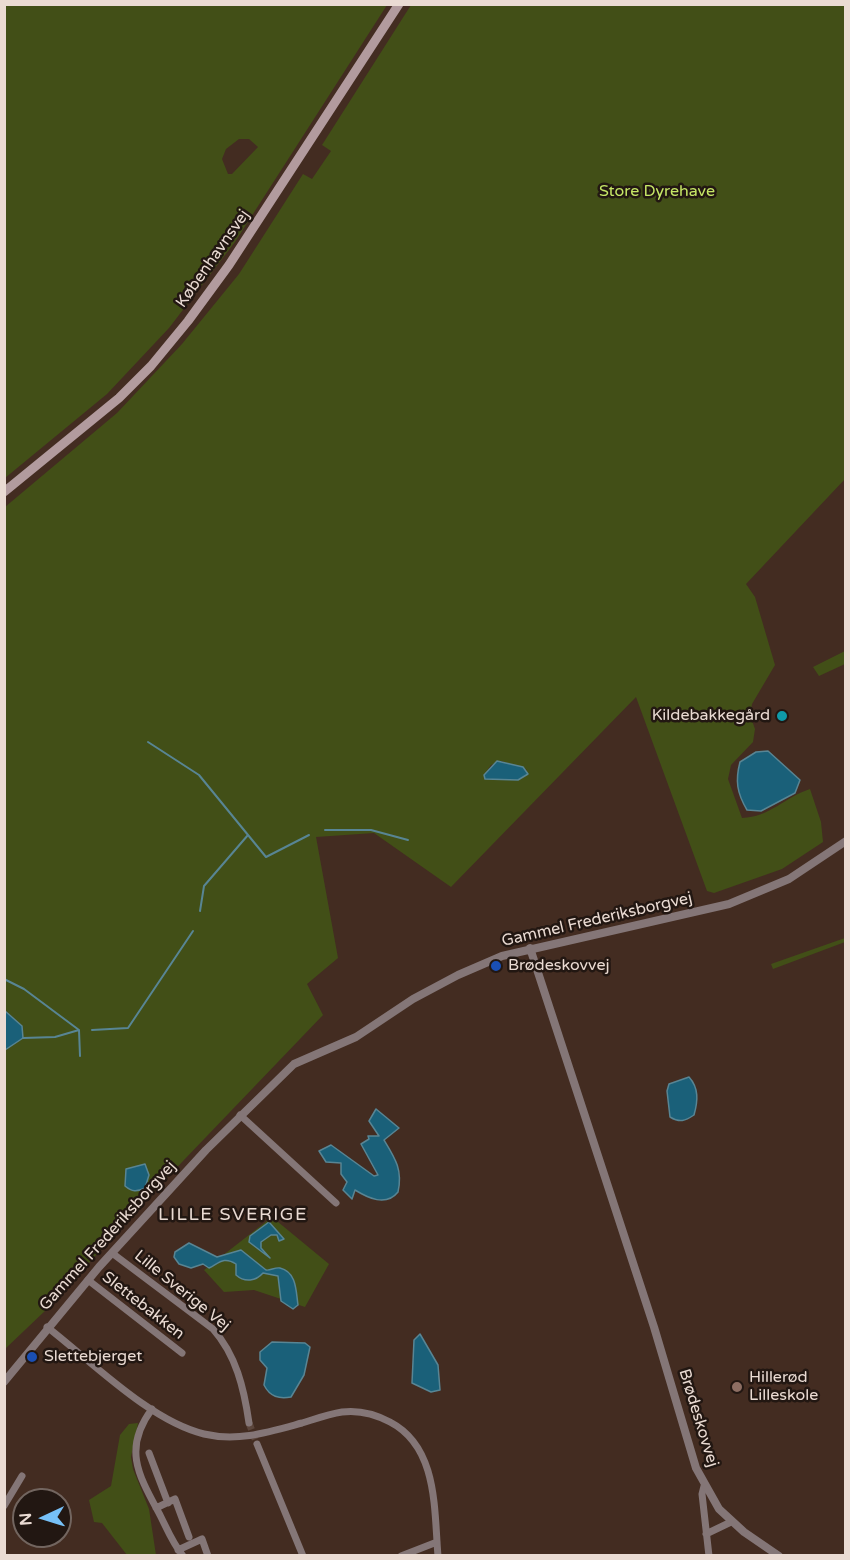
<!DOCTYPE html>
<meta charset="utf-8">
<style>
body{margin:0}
#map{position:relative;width:850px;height:1560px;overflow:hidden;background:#432c21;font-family:"Varela Round",sans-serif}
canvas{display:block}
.frame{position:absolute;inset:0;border:6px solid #eadbd3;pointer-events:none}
.north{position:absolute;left:12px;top:1488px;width:60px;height:60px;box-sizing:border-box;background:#221712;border:2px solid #72655f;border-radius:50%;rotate:266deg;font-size:16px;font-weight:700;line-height:24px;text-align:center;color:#eadbd3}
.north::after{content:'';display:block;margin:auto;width:21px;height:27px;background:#76c0f7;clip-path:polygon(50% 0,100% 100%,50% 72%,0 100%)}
</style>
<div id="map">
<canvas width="850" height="1560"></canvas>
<div class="frame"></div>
<div class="north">N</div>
</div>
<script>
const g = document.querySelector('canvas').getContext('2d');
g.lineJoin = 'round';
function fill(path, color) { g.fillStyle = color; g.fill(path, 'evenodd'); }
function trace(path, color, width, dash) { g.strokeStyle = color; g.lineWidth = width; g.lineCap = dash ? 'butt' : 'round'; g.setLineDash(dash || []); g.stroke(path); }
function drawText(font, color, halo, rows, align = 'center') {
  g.font = font + ' "Varela Round",sans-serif'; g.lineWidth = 5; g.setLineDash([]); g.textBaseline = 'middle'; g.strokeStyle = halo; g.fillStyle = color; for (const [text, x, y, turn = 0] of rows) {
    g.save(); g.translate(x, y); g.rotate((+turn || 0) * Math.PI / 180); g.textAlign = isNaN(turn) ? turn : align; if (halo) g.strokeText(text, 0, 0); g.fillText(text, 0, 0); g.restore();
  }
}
fill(new Path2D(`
 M5,4L387,5L235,242L169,328L107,394L5,478ZM239,139H249L258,147L232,174H228L222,159L226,149Z
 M411,5H845V479L746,584L755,597L775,665L752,704L750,715L755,729L753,742L731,765L728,779L742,818C770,817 785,797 810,789L821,822L823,842L782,869L714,893L707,891L636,697L451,887L374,833L316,837L338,958L307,984L323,1015L160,1185L47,1309L5,1349V1050L23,1038L22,1026L5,1010V507L117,413L182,344L239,274L303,174L312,179L331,151L322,145ZM502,761C510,767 520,764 527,770L518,780L484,775L491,765Z
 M845,651V664L819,676L813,667Z
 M845,938V942L773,969L771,964Z
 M272,1217L329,1264L305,1307L254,1290L224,1292L204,1270Z
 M138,1423L131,1457L133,1469L149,1509L156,1555H127L102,1523L94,1522L89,1500L111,1486L120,1435L129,1424Z`), '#424f17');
const water = new Path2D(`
 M768,751L800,780L795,793L761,811L747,810C737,793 735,781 740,762L756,752Z
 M497,761L523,767L528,774L518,780L485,779L484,775Z
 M4,1010L22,1026L23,1038L5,1050Z
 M689,1077C699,1088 698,1101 694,1115C685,1121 680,1123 670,1117L667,1091L669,1084Z
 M376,1109L399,1128L384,1140C395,1158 403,1170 398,1192C386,1207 368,1198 355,1190L352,1199L343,1190L347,1182L341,1174V1163L326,1162L319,1151L331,1145L374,1176L378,1175L361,1144L369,1139L368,1136H379L369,1121Z
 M145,1164L149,1175L145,1188C137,1192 132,1192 125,1186L126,1169Z
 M269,1222L284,1239L279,1241L277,1235H271L261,1242V1248L270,1258L249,1242L250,1236Z
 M189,1243L217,1257L241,1250L266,1270C270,1271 275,1267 280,1268C297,1272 296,1292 298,1305L293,1309L281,1301L278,1276L263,1273C256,1281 245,1283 236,1275V1264C224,1256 219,1263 209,1268L203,1264L191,1268L179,1264L174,1257L175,1252Z
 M420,1334L438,1365L440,1390L431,1392L412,1383L414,1340Z
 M272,1342L305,1343L310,1347L304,1375L291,1397C279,1399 270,1397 264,1385L267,1368L260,1360V1352Z`);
fill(water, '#1a6079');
trace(water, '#588594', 1.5);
trace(new Path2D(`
 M148,742L199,775L266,857L309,835
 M325,830H371L408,840
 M200,911L204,886L248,835
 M4,979L24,989L79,1030
 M79,1030L80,1056
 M92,1030L128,1028L193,931
 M23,1038L55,1037L79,1030`), '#588594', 2);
trace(new Path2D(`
 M249,1423L257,1444`), '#5c463c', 7, [7, 3.5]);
trace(new Path2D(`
 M240,1115L336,1203
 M112,1253L213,1329C236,1355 244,1388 249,1423
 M88,1280L182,1353
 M47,1327C91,1361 150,1421 204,1434C238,1442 269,1432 302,1423C315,1419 329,1414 342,1412C358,1410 375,1414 390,1422C438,1447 434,1509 438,1556
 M152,1409C122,1449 139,1476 160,1515C167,1529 173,1544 183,1556
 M257,1444L303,1556
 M149,1453L168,1503
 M704,1486L702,1494L709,1556
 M4,1506L22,1476
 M156,1508L175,1499L189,1537
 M706,1534L731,1522
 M178,1550L202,1539L208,1556
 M401,1556L437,1542`), '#847677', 7);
trace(new Path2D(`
 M530,948L654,1327L696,1468L719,1509L744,1532L779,1556
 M4,1382L99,1267L206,1150L294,1064L356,1037L413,999L458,975L502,956L729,904L789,879L846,841`), '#847677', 8);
trace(new Path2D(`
 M4,492L119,398L151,366L188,321L229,265L399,4`), '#b29b9e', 9);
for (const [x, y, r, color] of [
 [782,716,6,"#0f9aa8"],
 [496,966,6,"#1a4fb4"],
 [32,1357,6,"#1a4fb4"],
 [737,1387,6,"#8d6e63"]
]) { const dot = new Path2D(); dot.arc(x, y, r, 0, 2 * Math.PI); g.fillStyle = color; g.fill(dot); trace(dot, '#221712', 2); }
drawText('16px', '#c6e766', '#221712', [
 ["Store Dyrehave",657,192]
]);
drawText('16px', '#eadbd3', '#221712', [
 ["Københavnsvej",213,259,-55],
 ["Gammel Frederiksborgvej",597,920,-13],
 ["Gammel Frederiksborgvej",108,1236,-48],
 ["Lille Sverige Vej",182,1291,39],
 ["Slettebakken",143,1306,38],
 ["Brødeskovvej",698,1418,73]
]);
drawText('16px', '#eadbd3', '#221712', [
 ["Kildebakkegård",770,716,"right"],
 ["Brødeskovvej",508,966],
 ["Slettebjerget",44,1357],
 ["Hillerød",749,1378],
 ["Lilleskole",749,1396]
], 'left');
g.letterSpacing = '1.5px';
drawText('18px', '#eadbd3', '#221712', [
 ["LILLE SVERIGE",233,1215]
]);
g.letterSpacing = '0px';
</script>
